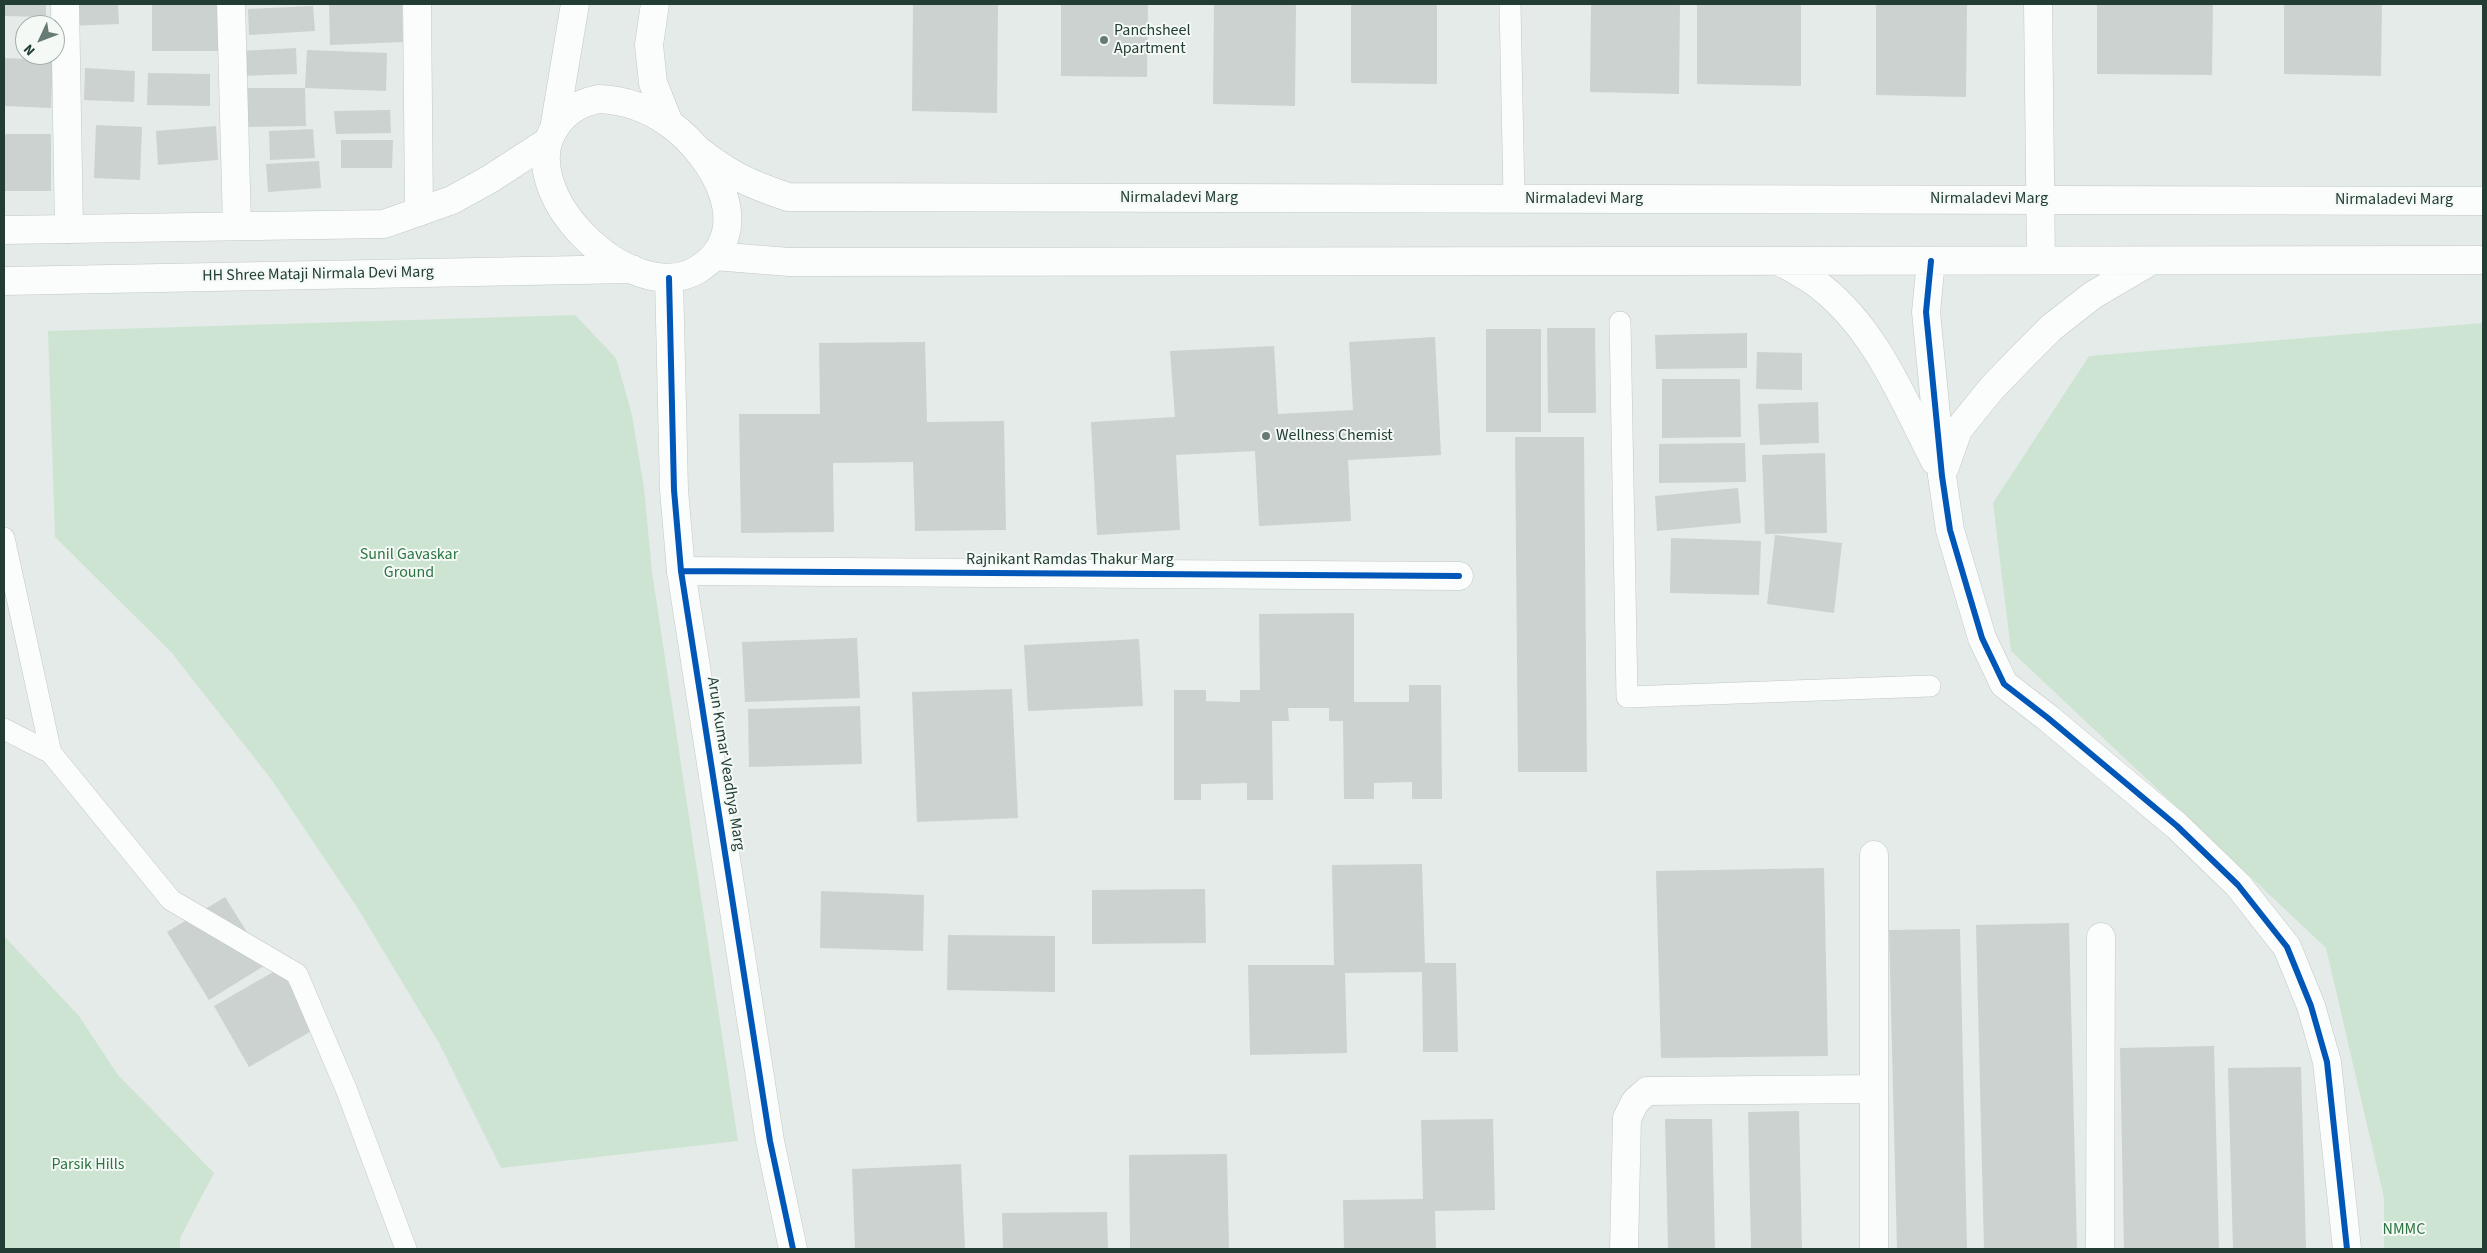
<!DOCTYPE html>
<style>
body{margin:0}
#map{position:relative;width:2487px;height:1253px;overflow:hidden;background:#e5ebe8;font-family:"Source Sans 3",sans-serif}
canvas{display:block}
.frame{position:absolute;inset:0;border:5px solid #223e34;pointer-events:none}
.north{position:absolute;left:15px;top:15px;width:50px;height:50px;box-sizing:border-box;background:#f4f9f6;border:1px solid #a0aea8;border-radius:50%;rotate:227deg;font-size:14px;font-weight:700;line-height:20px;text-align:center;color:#223e34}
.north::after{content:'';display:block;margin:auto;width:18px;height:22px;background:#667b73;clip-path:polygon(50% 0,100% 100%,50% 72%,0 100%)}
</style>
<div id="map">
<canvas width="2487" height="1253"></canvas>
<div class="frame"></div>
<div class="north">N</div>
</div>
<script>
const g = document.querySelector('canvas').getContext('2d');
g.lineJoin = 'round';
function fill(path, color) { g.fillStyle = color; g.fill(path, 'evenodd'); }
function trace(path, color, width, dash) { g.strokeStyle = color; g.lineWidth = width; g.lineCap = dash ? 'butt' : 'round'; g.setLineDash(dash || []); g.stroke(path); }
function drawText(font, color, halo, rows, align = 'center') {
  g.font = font + ' "Source Sans 3",sans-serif'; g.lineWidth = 4; g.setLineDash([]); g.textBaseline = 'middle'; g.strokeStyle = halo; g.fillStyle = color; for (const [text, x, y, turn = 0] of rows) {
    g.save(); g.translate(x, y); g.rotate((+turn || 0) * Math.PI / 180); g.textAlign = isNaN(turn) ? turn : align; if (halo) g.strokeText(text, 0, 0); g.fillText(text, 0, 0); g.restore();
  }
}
fill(new Path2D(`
 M575,315L616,358L632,415L644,488L652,572L738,1141L501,1168L439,1043L355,904L271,779L171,652L55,537L48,331Z
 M2483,323V1249H2384V1198L2326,948L2011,651L1993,503L2089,356Z
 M4,936L79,1016L118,1075L214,1173L180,1238V1249H4Z`), '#cee4d3');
fill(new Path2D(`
 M4,4H46V17L4,16Z
 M68,4H118L119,24L69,26Z
 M152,4H222V51H152Z
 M329,4H402L403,42L330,45Z
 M913,4H998L997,113L912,111Z
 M1061,4H1148L1147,77L1061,76Z
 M1214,4H1296L1295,106L1213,104Z
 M1351,4H1437V84L1351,83Z
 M1591,4H1680L1679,94L1590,92Z
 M1697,4H1801V86L1697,84Z
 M1876,4H1967L1966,97L1876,95Z
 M2097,4H2213L2212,75L2097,74Z
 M2284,4H2382L2381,76L2284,74Z
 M313,6L315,31L249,35L248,9Z
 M296,48L297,74L239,76L238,51Z
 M307,50L387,53L386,91L305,88L306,126L246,127L245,88H305Z
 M4,58L53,60L51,108L4,106Z
 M85,68L135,71L134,102L84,100Z
 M148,73L210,74V106L147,105Z
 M390,110L391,133L336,134L334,111Z
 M96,125L142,127L140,180L94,178Z
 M216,126L218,160L158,165L156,131Z
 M313,129L315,158L270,160L269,131Z
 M4,134H51V191H4Z
 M341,140H393L392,168H341Z
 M319,161L321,188L268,192L266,164Z
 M1547,328H1595L1596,413H1548Z
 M1486,329H1541V432H1486Z
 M1747,333V368L1656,369L1655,335Z
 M1435,337L1441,455L1348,460L1351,521L1259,526L1255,451L1176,455L1180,530L1097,535L1091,422L1175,417L1170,351L1274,346L1278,414L1353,410L1349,342Z
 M925,342L927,422L1004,421L1006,530L915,531L913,462L833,463L834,532L741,533L739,414H820L819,343Z
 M1757,352L1802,353V390L1756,389Z
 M1662,379H1740L1741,437L1662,438Z
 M1818,402L1819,443L1760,445L1758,404Z
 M1515,437H1584L1587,772H1518Z
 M1745,443L1746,482L1659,483V444Z
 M1825,453L1827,533L1765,534L1762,455Z
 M1738,488L1741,523L1657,531L1655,496Z
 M1775,535L1842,543L1834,613L1767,604Z
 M1671,538L1761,541L1759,595L1670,593Z
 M1354,613V702H1409V685H1441L1442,799H1412V782L1374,783V799H1344L1343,721H1329V708H1288L1289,721H1272L1273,800H1247V783L1201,784V800H1174V690H1206V701L1240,702V690H1260L1259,614Z
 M857,638L860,698L745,702L742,642Z
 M1139,639L1143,706L1028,711L1024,645Z
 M1012,689L1018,818L917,822L912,692Z
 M860,706L862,764L749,767L748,709Z
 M1422,864L1425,963H1456L1458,1052H1423L1422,972L1345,973L1347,1053L1250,1055L1248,965H1334L1332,865Z
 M1824,868L1828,1056L1661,1058L1656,871Z
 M1205,889L1206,943L1092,944V890Z
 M821,891L924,895L923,951L820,948Z
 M225,897L267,964L209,1000L167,932Z
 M2069,923L2077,1249H1984L1976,925Z
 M1960,929L1967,1249H1897L1889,930Z
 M948,935L1055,936V992L947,990Z
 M280,968L315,1029L249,1067L214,1006Z
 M2214,1046L2219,1249H2124L2120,1048Z
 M2301,1067L2306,1249H2233L2228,1068Z
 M1799,1111L1802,1249H1751L1748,1112Z
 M1493,1119L1495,1210L1435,1211L1436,1249H1344L1343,1200L1423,1199L1421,1120Z
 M1665,1119H1712L1715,1249H1668Z
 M1227,1154L1229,1249H1130L1129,1155Z
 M961,1164L965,1249H855L852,1169Z
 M1107,1212L1108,1249H1003L1002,1213Z`), '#ccd2cf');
const lane = new Path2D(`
 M1510,4L1514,198
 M1620,322L1627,697L1930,686
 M4,538L51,753
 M4,729L51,753L171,900L297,974L347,1091L406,1249`);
const street = new Path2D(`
 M65,4L69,229
 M231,4L237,226
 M417,4L419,212
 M2038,4L2041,260
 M681,571L1459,576
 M1624,1249L1627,1118L1635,1102L1647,1091L1874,1089
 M1874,1249V855
 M2100,1249L2101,937`);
const secondary = new Path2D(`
 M655,4L649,45L653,83L669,123
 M599,99C625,100 648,108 670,124C714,156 759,232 697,270C631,309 510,190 556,126C567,110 581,102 599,99Z
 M554,129L575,4
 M698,150C730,175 749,184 788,197L2483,201
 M4,230L384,224L452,200L490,179L547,142
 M714,256L789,262L2483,260
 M1779,261C1793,269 1809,277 1821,287C1877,331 1903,400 1935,461
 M1931,261L1926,312L1942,476L1950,530L1982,638L2004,684L2048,718L2177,826L2238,885L2287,947L2311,1006L2327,1062L2347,1249
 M669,278L674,490L681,571L770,1141L793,1249
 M4,281L632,269
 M1945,467L1958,430L1992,388L2022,357L2052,327L2093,295L2151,261`);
trace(lane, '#c2c8c5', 22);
trace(street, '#c2c8c5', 29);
trace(secondary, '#c1c8c5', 29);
trace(lane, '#fbfcfc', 21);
trace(street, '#fbfcfc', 28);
trace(secondary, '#fbfcfc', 28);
trace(new Path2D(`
 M1931,261L1926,312L1942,476L1950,530L1982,638L2004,684L2048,718L2177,826L2238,885L2287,947L2311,1006L2327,1062L2347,1249
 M669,278L674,490L681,571L770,1141L793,1249
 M681,571L1459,576`), '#0057b8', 6);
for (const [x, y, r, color] of [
 [1104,40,5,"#667b73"],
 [1266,436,5,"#667b73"]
]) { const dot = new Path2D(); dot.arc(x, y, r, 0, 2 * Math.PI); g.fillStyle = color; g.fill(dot); trace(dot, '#f4f9f6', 2); }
drawText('16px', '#223e34', '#f4f9f6', [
 ["Panchsheel",1114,31],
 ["Apartment",1114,49],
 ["Wellness Chemist",1276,436]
], 'left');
drawText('16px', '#223e34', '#f4f9f6', [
 ["Nirmaladevi Marg",1179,198],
 ["Nirmaladevi Marg",1584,199],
 ["Nirmaladevi Marg",1989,199],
 ["Nirmaladevi Marg",2394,200],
 ["HH Shree Mataji Nirmala Devi Marg",318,275,-1],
 ["Rajnikant Ramdas Thakur Marg",1070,560],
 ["Arun Kumar Veadhya Marg",725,764,81]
]);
drawText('16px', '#2c7541', '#f4f9f6', [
 ["Sunil Gavaskar",409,555],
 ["Ground",409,573],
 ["Parsik Hills",88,1165],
 ["NMMC",2404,1230]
]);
</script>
